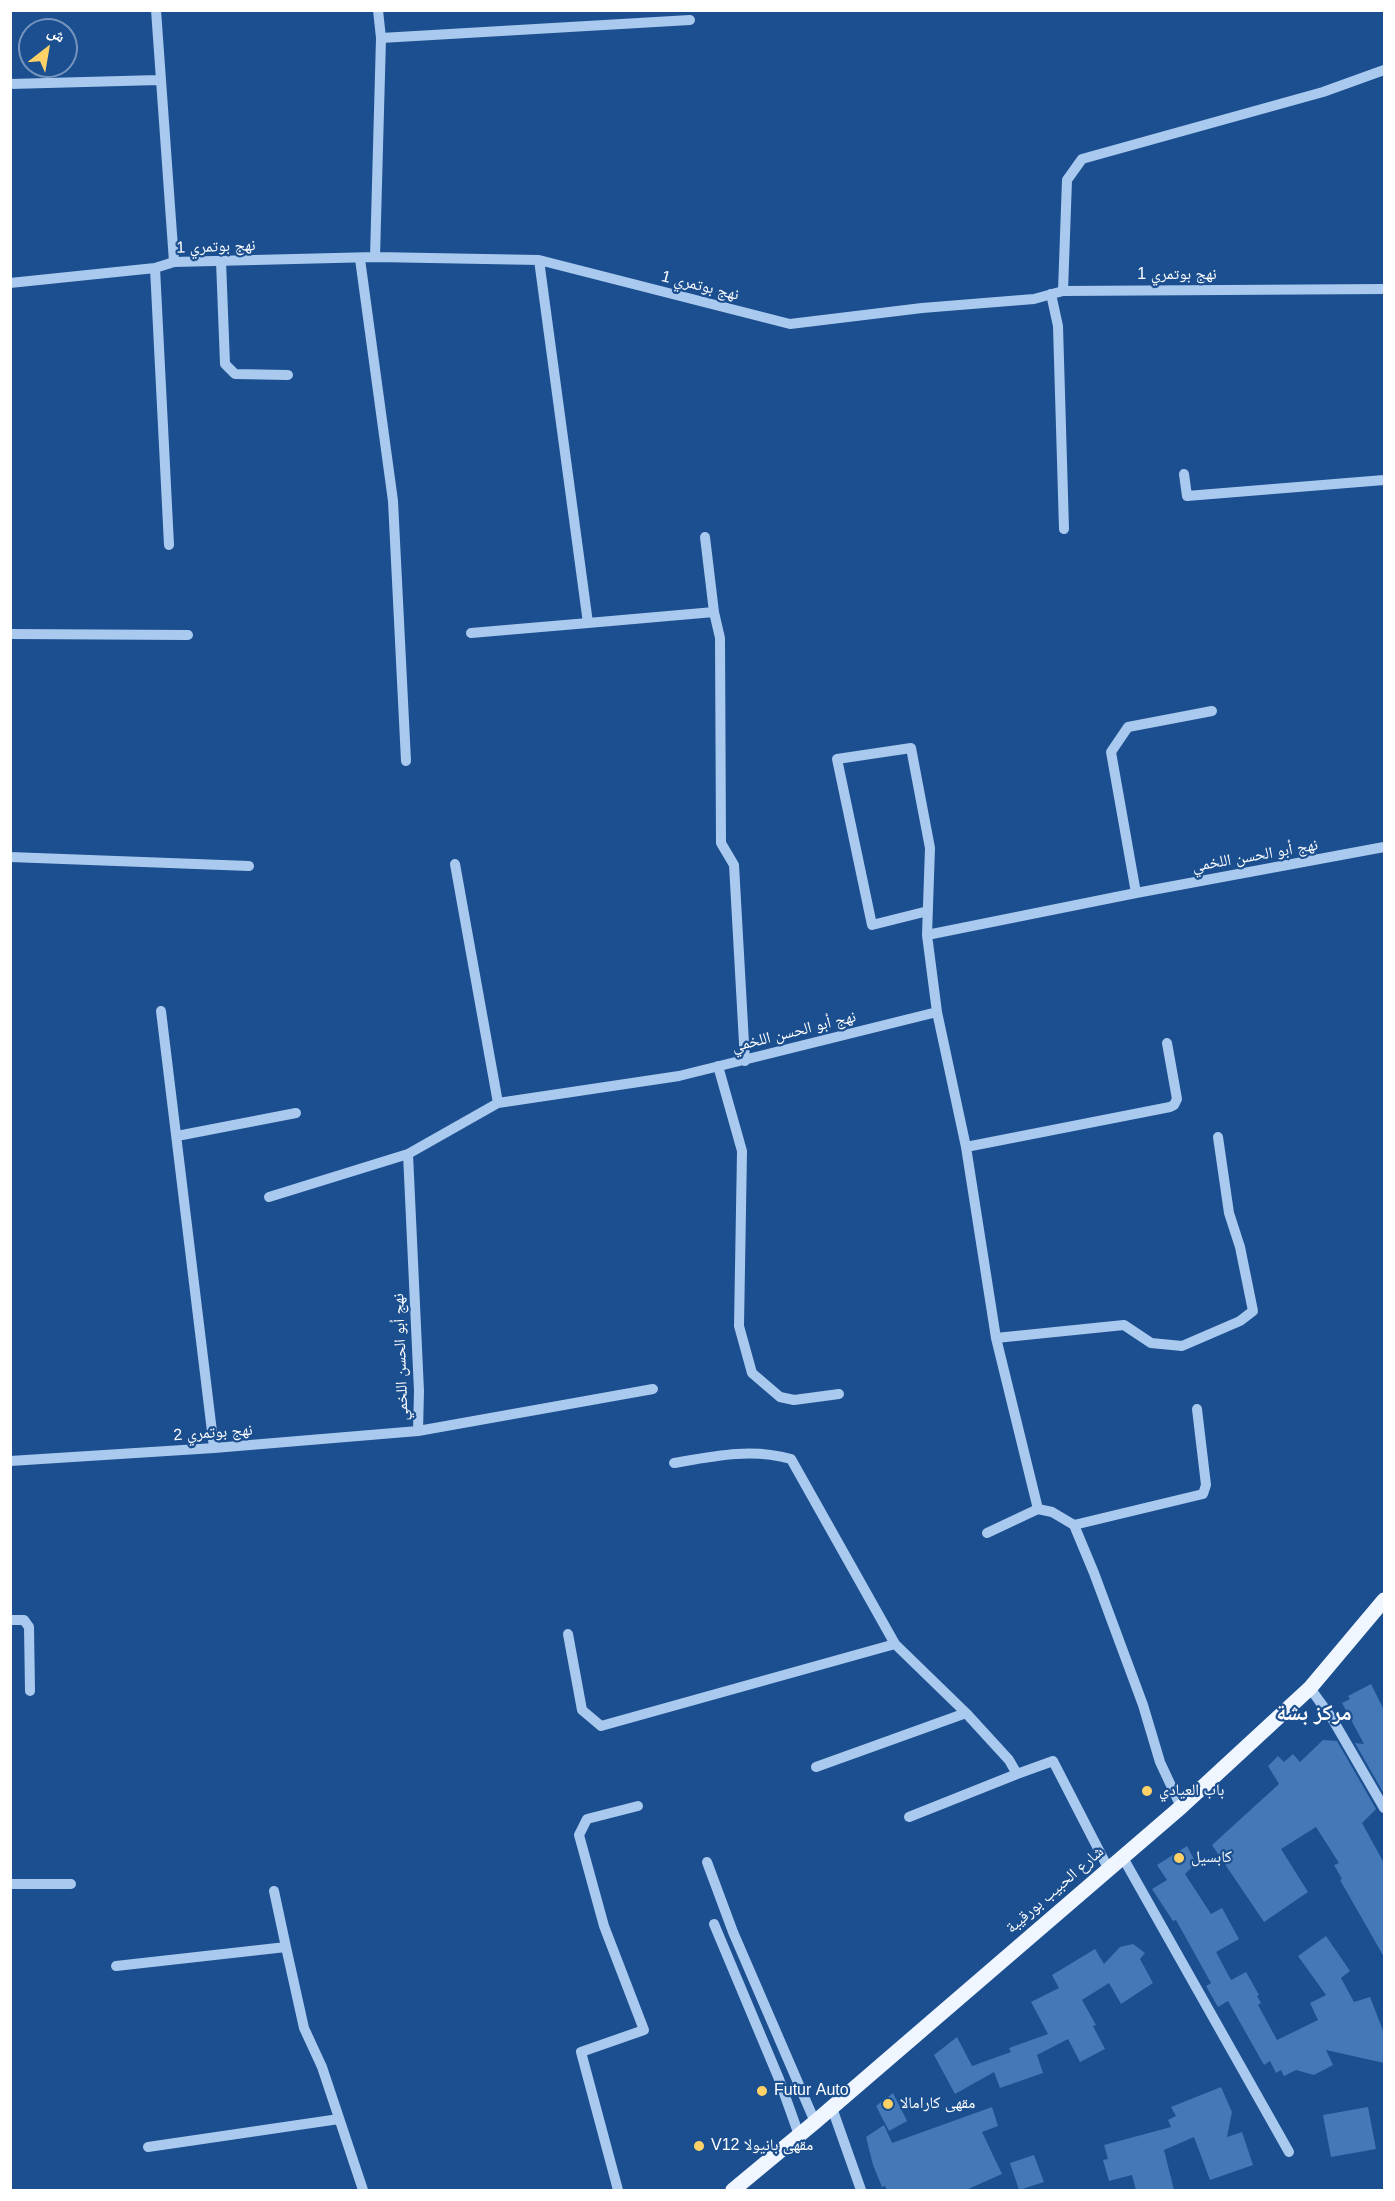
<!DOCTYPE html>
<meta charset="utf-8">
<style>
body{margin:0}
#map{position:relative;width:1395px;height:2201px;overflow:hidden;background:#1b4f8f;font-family:Helvetica,"Noto Naskh Arabic",sans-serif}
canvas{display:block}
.frame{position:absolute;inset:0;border:12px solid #fff;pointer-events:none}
.north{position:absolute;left:18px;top:18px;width:60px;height:60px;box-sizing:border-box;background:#1b4f8f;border:2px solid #7695bc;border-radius:50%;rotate:31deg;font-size:16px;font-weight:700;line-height:24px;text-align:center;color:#fff}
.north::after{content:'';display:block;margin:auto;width:21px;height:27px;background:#ffd166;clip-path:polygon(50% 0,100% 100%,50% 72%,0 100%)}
</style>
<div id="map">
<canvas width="1395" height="2201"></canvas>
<div class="frame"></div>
<div class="north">ش</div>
</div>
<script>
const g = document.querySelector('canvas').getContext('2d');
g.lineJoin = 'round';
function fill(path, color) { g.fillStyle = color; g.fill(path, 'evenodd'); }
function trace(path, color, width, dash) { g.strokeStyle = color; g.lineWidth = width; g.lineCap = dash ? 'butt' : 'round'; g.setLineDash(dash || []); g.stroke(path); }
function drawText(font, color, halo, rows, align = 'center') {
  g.font = font + ' Helvetica,"Noto Naskh Arabic",sans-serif'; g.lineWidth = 4.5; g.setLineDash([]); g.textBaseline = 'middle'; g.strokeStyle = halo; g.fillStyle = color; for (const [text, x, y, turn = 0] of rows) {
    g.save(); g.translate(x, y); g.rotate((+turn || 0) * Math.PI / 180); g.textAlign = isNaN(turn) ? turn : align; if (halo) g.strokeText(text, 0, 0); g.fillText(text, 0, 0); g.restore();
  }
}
fill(new Path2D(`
 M1371,1684L1384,1710V1794L1355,1743L1364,1744L1342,1703L1350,1699L1348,1696Z
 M1323,1740L1337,1741L1376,1809L1362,1823L1384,1863V1957L1340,1880L1342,1879L1334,1865L1339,1863L1316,1827L1281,1849L1308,1892L1264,1922L1212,1845L1279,1784L1268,1766L1278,1756L1284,1762L1293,1754L1300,1762Z
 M1187,1846L1196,1863L1185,1874L1211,1914L1222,1908L1239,1939L1216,1952L1231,1980L1246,1972L1259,1995L1257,1996L1261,2003L1258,2005L1277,2040L1318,2020L1310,2003L1326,1995L1298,1956L1326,1936L1350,1971L1341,1978L1354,2002L1370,1997L1384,2033V2063L1326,2050L1333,2065L1314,2075L1296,2070L1284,2076L1281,2070L1276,2073L1270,2061L1264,2065L1228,2001L1218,2007L1206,1986L1211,1983L1176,1920L1173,1921L1152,1889L1167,1880L1157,1865Z
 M1133,1944L1145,1953L1140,1959L1153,1983L1121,2004L1109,1983L1082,2000L1096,2025L1093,2026L1105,2049L1080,2062L1068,2039L1037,2055L1043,2073L1000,2088L994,2072L955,2094L934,2055L957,2037L972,2066L1011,2052L1009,2048L1048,2034L1031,2002L1059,1988L1052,1975L1095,1949L1104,1964L1120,1947Z
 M1221,2087L1232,2112L1227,2137L1242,2132L1253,2165L1210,2180L1194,2137L1164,2150L1174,2190H1136L1132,2175L1109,2181L1103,2160L1108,2159L1104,2145L1171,2127L1168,2120L1176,2116L1171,2107Z
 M893,2093L907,2121L889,2131L876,2106Z
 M992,2107L998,2126L982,2132L1002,2174L966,2190H887L885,2186L882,2187L873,2165L866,2137L884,2125L892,2143Z
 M1368,2107L1376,2149L1331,2157L1323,2115Z
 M1034,2155L1044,2182L1019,2190L1010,2163Z`), '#4478b7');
trace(new Path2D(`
 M156,10L174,262
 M381,38L690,20
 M10,84L159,80
 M375,257L381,38L378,10
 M360,259L393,501L406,761
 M539,260L588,623L714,612L720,638L721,843L734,865L745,1061
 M221,261L225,364L235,374L288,375
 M155,268L169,545
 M10,283L155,268L174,262L375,257L539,260L790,324L922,308L1034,299L1063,291L1384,289
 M1063,291L1067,180L1082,159L1323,92L1384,70
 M1051,294L1058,326L1064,529
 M1184,474L1187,496L1384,480
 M705,537L714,612
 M471,633L588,623
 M10,634L188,635
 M10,857L249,866
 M455,864L498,1103
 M1136,893L1111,752L1128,727L1212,711
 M927,935L930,848L911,748L837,759L872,925L928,911
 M161,1011L214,1448
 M937,1012L966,1147L996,1338L1038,1509L1052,1512L1074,1525L1094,1573L1143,1705L1160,1762L1181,1807
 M718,1066L742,1151L739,1326L752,1373L780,1397L794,1400L839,1394
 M177,1136L296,1113
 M966,1147L1170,1107L1174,1105L1177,1099L1167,1043
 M269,1197L408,1154
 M996,1338L1124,1325L1151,1343L1182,1346L1240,1321L1253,1311L1240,1247L1229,1213L1218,1137
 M418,1431L419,1391L408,1154L498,1103L679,1076L937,1012L927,935L1136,893L1384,847
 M10,1461L214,1448L418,1431L653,1389
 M674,1463C714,1456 751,1448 791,1459L895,1644
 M1074,1525L1203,1494L1206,1485L1197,1409
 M987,1533L1038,1509
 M10,1620H24L29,1627L30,1691
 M568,1634L582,1710L601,1726L895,1644L966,1713L1009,1760L1017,1774L1053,1761L1108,1868
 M1310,1688L1333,1720L1384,1808
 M816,1767L966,1713
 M909,1817L1017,1774
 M1122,1856L1289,2152
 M707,1862L733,1932L815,2122
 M10,1884H71
 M274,1891L286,1947
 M714,1924L779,2079L799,2135
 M116,1966L286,1947L304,2028L322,2067L363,2190
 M832,2108L861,2190
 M148,2147L339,2119
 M618,2190L581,2052L644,2030L604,1926L579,1835L587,1819L638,1806`), '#a9c9ee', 10);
trace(new Path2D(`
 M733,2190L815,2122L1181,1807L1310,1688L1384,1600`), '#f0f6ff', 15);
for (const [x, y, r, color] of [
 [1147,1791,6,"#ffd166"],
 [1179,1858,6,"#ffd166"],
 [762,2091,6,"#ffd166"],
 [888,2104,6,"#ffd166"],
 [699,2146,6,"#ffd166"]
]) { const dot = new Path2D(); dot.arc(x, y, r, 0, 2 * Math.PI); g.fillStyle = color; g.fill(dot); trace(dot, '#1b4f8f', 2); }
drawText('16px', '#fff', '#1b4f8f', [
 ["نهج بوتمري 1",216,247,-2],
 ["نهج بوتمري 1",1177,275],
 ["نهج بوتمري 1",700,286,14],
 ["نهج أبو الحسن اللخمي",1255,856,-10],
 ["نهج أبو الحسن اللخمي",794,1032,-14],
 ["نهج أبو الحسن اللخمي",401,1357,-92],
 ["نهج بوتمري 2",213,1433,-4],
 ["شارع الحبيب بورقيبة",1055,1890,-41]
]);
drawText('16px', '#fff', '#1b4f8f', [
 ["باب العيادي",1159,1791],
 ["كابسيل",1191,1858],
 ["Futur Auto",774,2091],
 ["مقهى كارامالا",900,2104],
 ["V12 مقهى بانيولا",711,2146]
], 'left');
drawText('bold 22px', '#fff', '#1b4f8f', [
 ["مركز بشة",1314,1714]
]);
</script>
